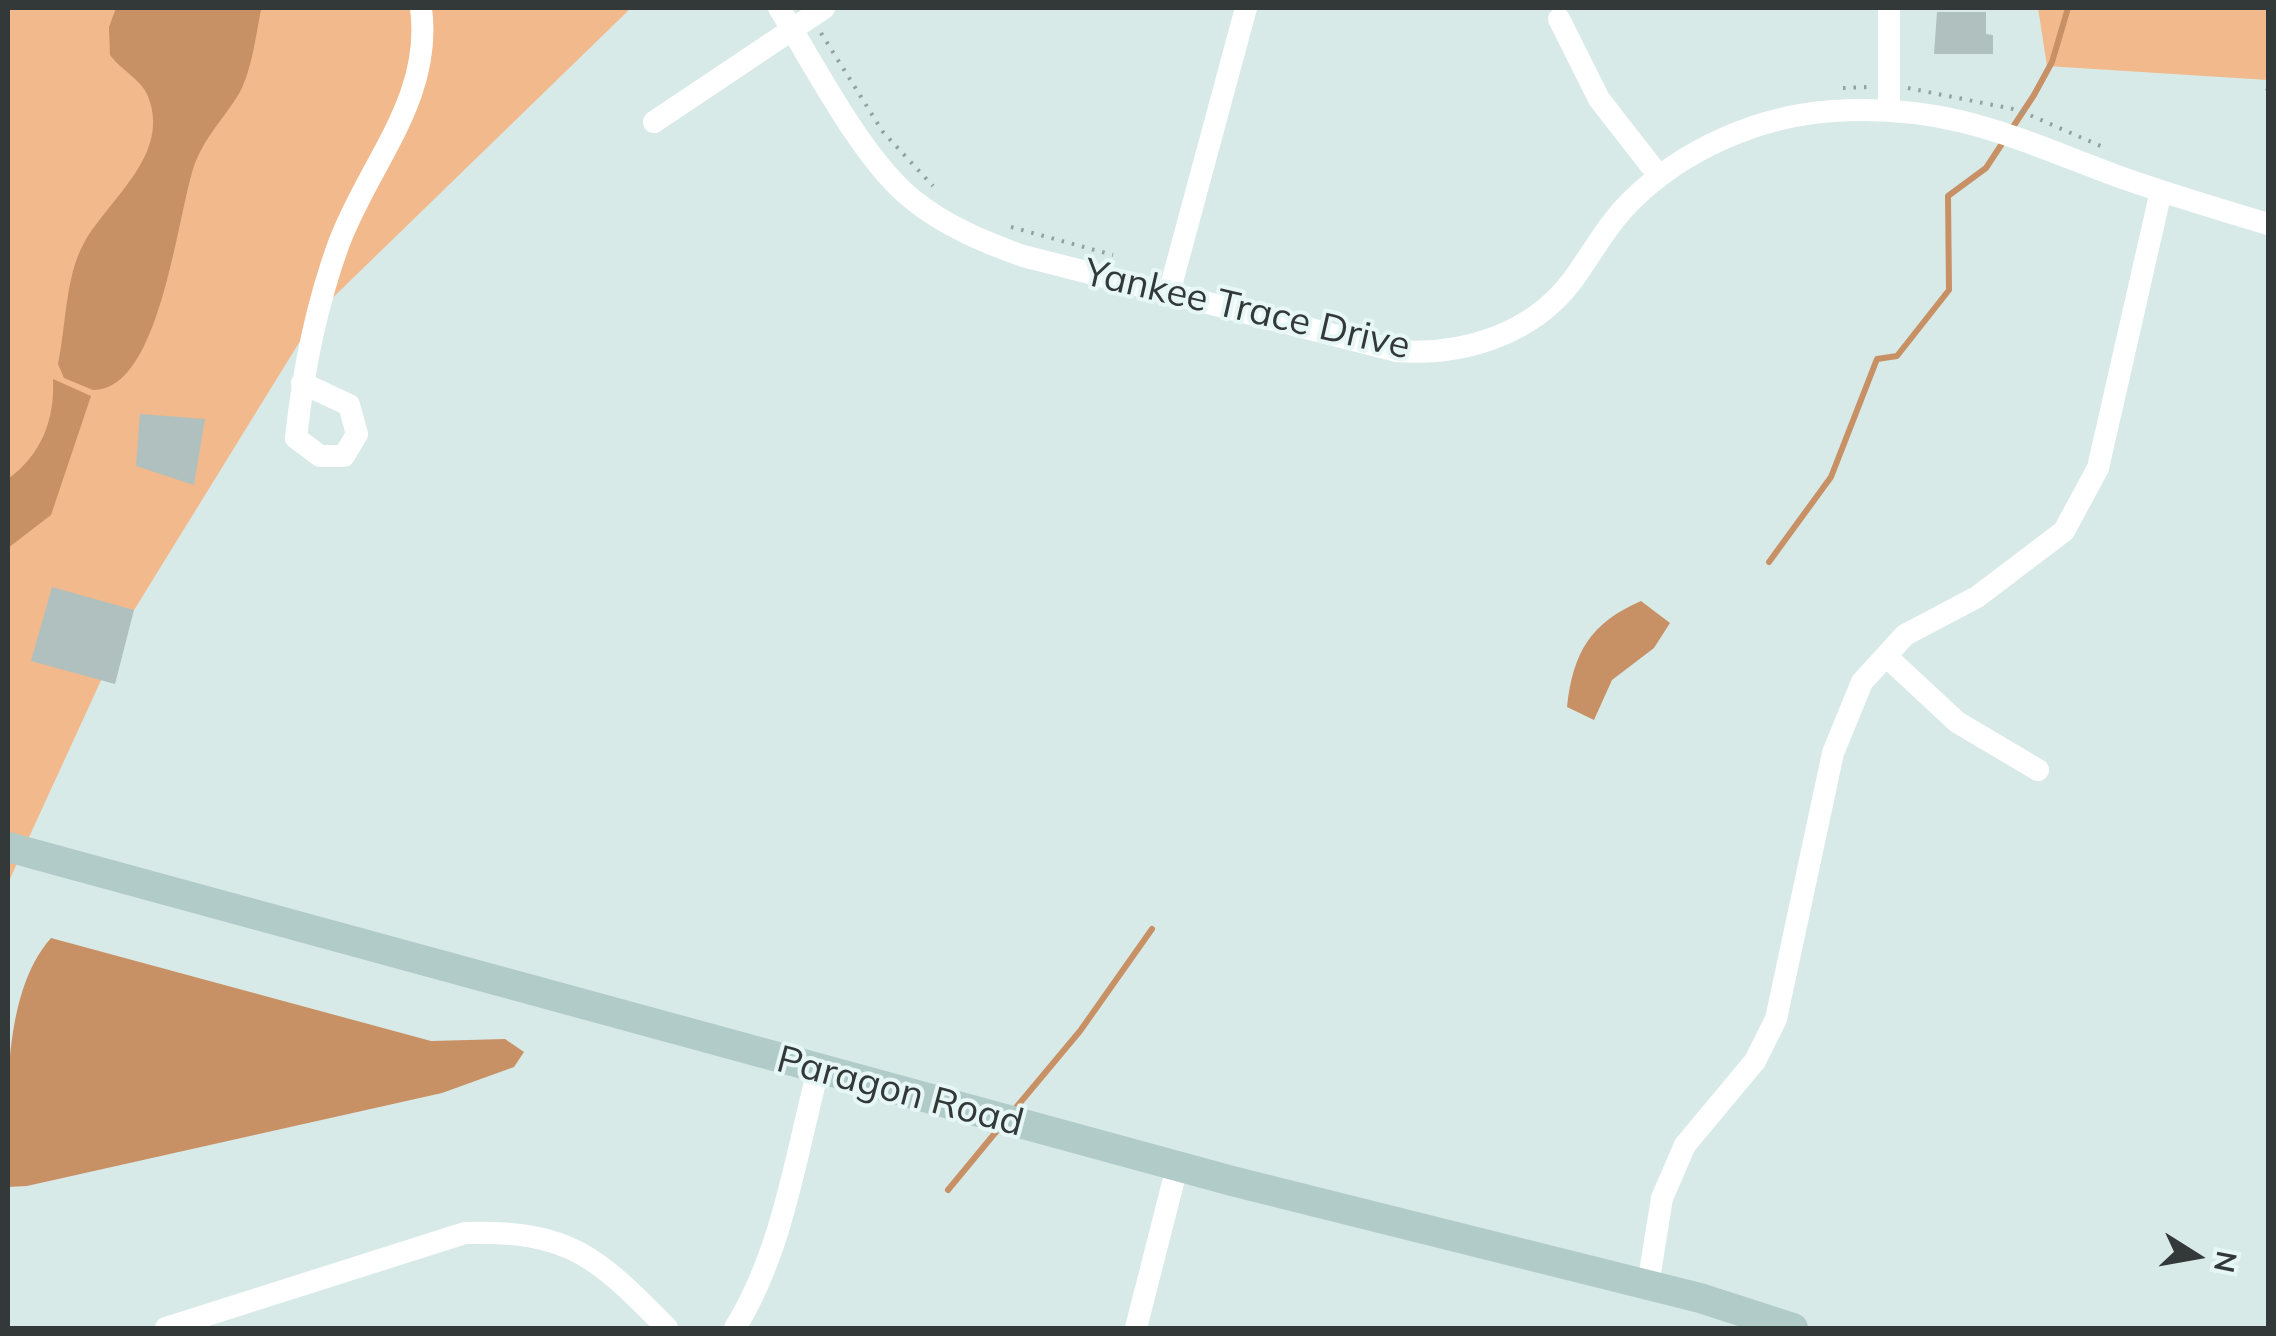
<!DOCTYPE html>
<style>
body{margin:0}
#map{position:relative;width:2276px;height:1336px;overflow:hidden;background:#d8eae8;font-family:Mulish,sans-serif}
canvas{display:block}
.frame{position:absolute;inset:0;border:10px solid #323938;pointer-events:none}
.north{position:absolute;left:2146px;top:1206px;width:100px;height:100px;-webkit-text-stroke:8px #e6f7f6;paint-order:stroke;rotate:101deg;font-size:28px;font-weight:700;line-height:40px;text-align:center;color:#323938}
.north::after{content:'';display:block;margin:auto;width:35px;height:45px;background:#323938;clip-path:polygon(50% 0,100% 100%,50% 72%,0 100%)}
</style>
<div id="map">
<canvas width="2276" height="1336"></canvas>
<div class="frame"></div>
<div class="north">N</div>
</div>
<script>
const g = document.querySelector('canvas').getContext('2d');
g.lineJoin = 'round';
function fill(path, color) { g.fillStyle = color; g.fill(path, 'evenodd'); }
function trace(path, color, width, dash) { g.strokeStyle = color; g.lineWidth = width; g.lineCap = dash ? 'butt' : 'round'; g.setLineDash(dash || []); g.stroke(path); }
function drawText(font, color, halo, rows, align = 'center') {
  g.font = font + ' Mulish,sans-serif'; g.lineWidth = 8; g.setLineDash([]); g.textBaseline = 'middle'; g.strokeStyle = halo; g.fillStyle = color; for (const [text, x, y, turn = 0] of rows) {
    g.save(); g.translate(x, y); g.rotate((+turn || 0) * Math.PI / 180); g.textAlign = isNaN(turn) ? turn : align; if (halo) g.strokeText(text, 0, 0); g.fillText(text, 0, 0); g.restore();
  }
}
fill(new Path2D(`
 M8,8H631L318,312L131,615L8,883Z
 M2038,8H2268V80L2047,66Z`), '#f1b98c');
fill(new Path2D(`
 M116,8L261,10C256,34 252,69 240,92C226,116 206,135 195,163C177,213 161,391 93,390L64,378L58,364C66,327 65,277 84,243C109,198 173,154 147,94C140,79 120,69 110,55L109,27Z
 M53,379L91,396L51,515L8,548V479C41,455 55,420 53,379Z
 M1641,601L1670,623L1654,648L1612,680L1594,720L1567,707C1573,653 1590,623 1641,601Z
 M51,938L431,1041L505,1039L524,1052L514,1067L442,1093L27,1186L8,1187C7,1113 0,995 51,938Z`), '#c89165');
trace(new Path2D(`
 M1769,562L1831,477L1877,359L1897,356L1949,290L1948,196L1986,168L2034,95L2052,62L2068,8
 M1014,1110L1080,1031L1152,929
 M948,1190L1000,1127`), '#c89165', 6);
fill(new Path2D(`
 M1937,12H1986V34L1993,35V54H1934Z
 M140,414L205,419L194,485L136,466Z
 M52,587L134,610L115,684L31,661Z`), '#afc0be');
trace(new Path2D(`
 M821,33L883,132L933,186
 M1843,88L1868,87
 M1908,88L2018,110L2103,147
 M2267,91L2268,89
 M1011,227L1113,255`), '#92a09e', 4, [2.5, 8]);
trace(new Path2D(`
 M779,8C814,64 862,159 912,199C945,226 984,242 1023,256L1397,351C1462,356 1531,335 1572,281C1591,255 1607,225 1630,202C1683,149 1759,116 1833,111C1949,104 2013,137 2117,176C2167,194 2218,209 2268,224
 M1559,19L1599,99L1659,176
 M1889,109V8
 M654,122L824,8
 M1169,293L1246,8
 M302,383L349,405L357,434L344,456H320L296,438C303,372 316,306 339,243C369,163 433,99 421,8
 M1886,656L1957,722L2038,770
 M1648,1285L1662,1198L1685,1145L1755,1061L1776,1019L1833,753L1862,682L1905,635L1977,597L2064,531L2098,468L2161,191
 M166,1328L465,1233C570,1230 597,1257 667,1328
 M735,1328C782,1252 796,1156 818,1070
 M1136,1328L1177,1167`), '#fff', 22);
trace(new Path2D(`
 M8,847L1232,1181L1700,1298L1793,1328`), '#b1cbc9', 30);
drawText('38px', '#323938', '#e6f7f6', [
 ["Yankee Trace Drive",1247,310,13],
 ["Paragon Road",900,1092,15]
]);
</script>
